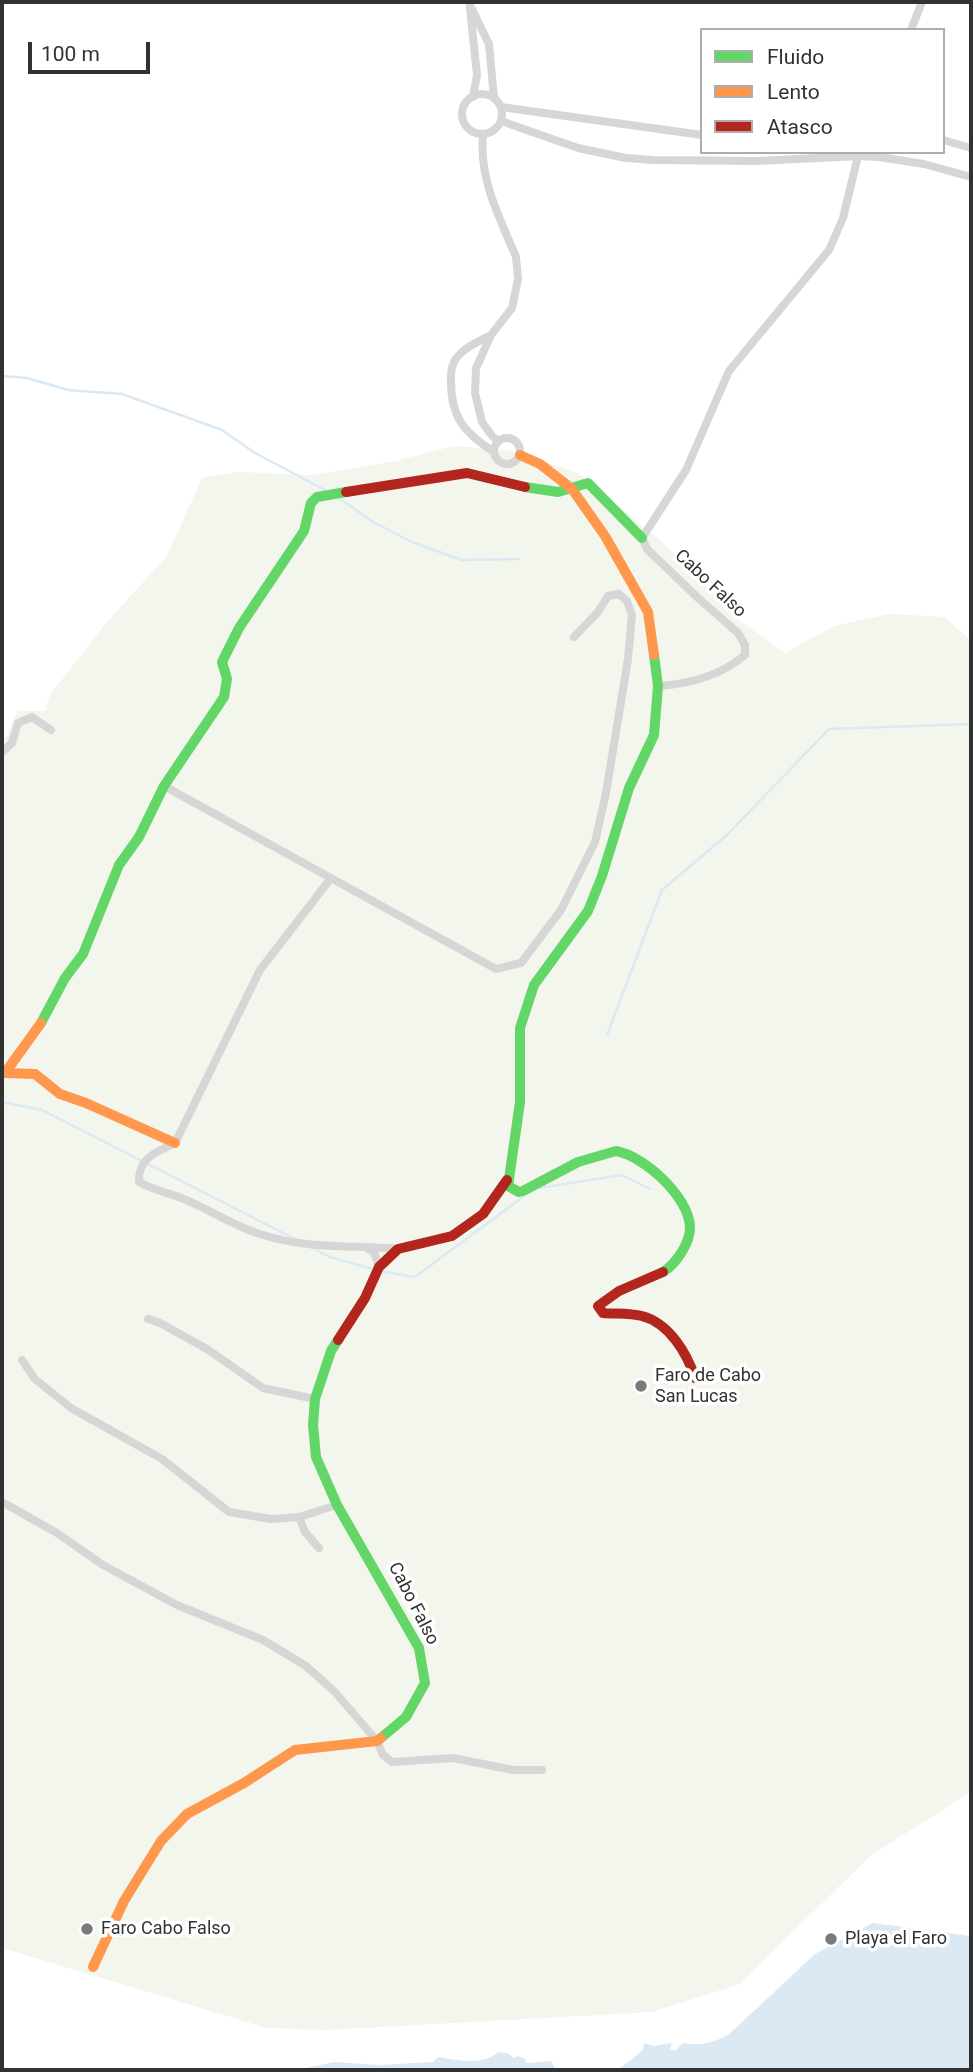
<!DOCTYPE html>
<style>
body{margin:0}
#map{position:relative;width:973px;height:2072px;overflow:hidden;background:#fff;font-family:Roboto,sans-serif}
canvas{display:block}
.frame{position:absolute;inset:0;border:4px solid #323232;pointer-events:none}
.legend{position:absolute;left:700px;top:28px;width:245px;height:126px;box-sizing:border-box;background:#fff;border:2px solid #adadad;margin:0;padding:9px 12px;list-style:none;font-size:21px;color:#323232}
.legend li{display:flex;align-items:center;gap:14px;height:35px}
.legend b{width:35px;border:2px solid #adadad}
.scale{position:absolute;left:28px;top:42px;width:122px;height:32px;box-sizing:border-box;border:4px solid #323232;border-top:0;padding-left:9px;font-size:21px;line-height:24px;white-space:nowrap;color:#323232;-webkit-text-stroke:5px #fff;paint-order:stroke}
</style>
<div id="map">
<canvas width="973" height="2072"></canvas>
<div class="frame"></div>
<ul class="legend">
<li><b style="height:9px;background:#63d668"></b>Fluido</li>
<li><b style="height:9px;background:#ff974d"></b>Lento</li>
<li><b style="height:9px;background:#b3261e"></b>Atasco</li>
</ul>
<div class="scale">100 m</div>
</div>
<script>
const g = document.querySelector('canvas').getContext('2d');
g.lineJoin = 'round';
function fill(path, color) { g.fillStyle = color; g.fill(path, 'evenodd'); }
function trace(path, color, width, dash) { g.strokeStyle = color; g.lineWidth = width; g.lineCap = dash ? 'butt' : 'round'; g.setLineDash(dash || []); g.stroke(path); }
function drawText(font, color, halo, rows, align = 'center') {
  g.font = font + ' Roboto,sans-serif'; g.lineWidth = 7; g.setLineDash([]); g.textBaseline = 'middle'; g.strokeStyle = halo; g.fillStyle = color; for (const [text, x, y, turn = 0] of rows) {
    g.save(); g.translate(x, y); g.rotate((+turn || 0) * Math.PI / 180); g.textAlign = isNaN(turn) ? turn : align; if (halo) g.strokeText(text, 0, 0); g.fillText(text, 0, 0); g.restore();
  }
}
fill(new Path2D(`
 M454,446L511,451L578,473L660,540L736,618L785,653L834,626L890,614L944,617L971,640V1792L871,1855L740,1984L652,2012L326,2030L267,2028L2,1948V741L6,738L17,711H45L50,695L106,623L167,556L202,478L238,472L314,475L395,461Z`), '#f2f6ed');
fill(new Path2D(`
 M873,1923L971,1936V2070H618L643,2050L644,2043L654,2046L672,2043L670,2049L675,2051L683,2043C699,2046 713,2043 728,2035L815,1954Z
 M498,2052L507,2053L514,2058L517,2056L524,2058L527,2063L551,2061L556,2070H296L334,2062L380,2065L433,2062L438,2057C455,2060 484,2066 498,2052Z`), '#dbe9f4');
trace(new Path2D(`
 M2,376L27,378L68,390L122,394L222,430L255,453L327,491
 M339,498L373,522L412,542L462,560L519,559
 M607,1035L662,890L727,835L829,729L971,724
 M2,1102L42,1110L295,1239
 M539,1188L622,1175L650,1189
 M313,1248L330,1257L373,1269
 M379,1271L415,1277L524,1196`), '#dbe9f4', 2.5);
trace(new Path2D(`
 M469,3L489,44L494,98
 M470,8L477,75L473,97
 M911,30L922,2
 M462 114a20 20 0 1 1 40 0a20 20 0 1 1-40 0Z
 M501,107L702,135
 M501,121L578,148L626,158L653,160L757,161L859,156L879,157L924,164L971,177
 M483,135C479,180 499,216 516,257L518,279L512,308L491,335L476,368L475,393L482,422L493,437L499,441
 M943,140L971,148
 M491,335C479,341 463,348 455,360C451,367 451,373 451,381C451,417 464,433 494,452
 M494 451a13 13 0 1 1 26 0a13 13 0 1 1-26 0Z
 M658,686C690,684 720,676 745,655V645L738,633L697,597L647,549L642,538L686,470L729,371L829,250L843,218L859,152
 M2,752L12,743L18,723L32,717L51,730
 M164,786L496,969L521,963L561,910L595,842L606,793L628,659L632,615L627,601L619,594L608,596L598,612L574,637
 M331,878L260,970L175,1143C156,1152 138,1158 139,1182C153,1190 169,1193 184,1199C211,1210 235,1227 263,1235C308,1249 352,1245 398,1249
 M367,1248L374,1252L379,1267
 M148,1319L160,1323L207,1349L263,1388L315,1399
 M22,1360L35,1379L71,1408L162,1459L229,1512L271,1519L299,1517L337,1505
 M2,1502L57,1533L103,1565L177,1605L263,1640L306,1666L335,1692L377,1741L383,1755L392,1762L453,1758L513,1770H542
 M299,1517L305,1532L319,1548`), '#d6d6d6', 8);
trace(new Path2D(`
 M525,487L558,492L588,483L642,538
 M654,655L658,686L654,735L629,788L602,876L588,911L534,985L520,1028V1102L508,1186L519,1192L523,1191L578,1162L616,1151C644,1156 688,1196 690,1226C691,1242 676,1264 663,1272
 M41,1023L65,978L83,954L119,865L139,837L164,786L224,697L227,679L222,662L239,628L304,531L311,503L317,497L346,492
 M338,1340L331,1351L315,1399L313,1425L316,1457L337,1505L419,1648L425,1683L406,1717L381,1738`), '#63d668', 10);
trace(new Path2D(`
 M520,455L540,464L572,489L605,536L648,612L654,655
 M41,1023L5,1073L35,1074L60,1094L86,1103L175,1143
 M93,1967L124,1901L161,1841L187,1814L244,1783L295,1750L377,1741L381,1738`), '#ff974d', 10);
trace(new Path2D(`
 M346,492L467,473L525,487
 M663,1272L619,1291L598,1306L603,1313C616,1314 630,1313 642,1316C669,1323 687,1353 695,1378
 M338,1340L365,1298L379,1267L398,1249L452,1236L483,1214L507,1180`), '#b3261e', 10);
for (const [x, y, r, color] of [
 [641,1386,7,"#7a7a7a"],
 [87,1929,7,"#7a7a7a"],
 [831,1939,7,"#7a7a7a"]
]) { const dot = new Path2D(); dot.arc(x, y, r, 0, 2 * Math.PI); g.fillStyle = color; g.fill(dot); trace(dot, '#fff', 2.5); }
drawText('18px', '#323232', '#fff', [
 ["Cabo Falso",710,584,43],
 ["Cabo Falso",413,1604,63]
]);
drawText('18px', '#323232', '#fff', [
 ["Faro de Cabo",655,1376],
 ["San Lucas",655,1397],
 ["Faro Cabo Falso",101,1929],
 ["Playa el Faro",845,1939]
], 'left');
</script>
